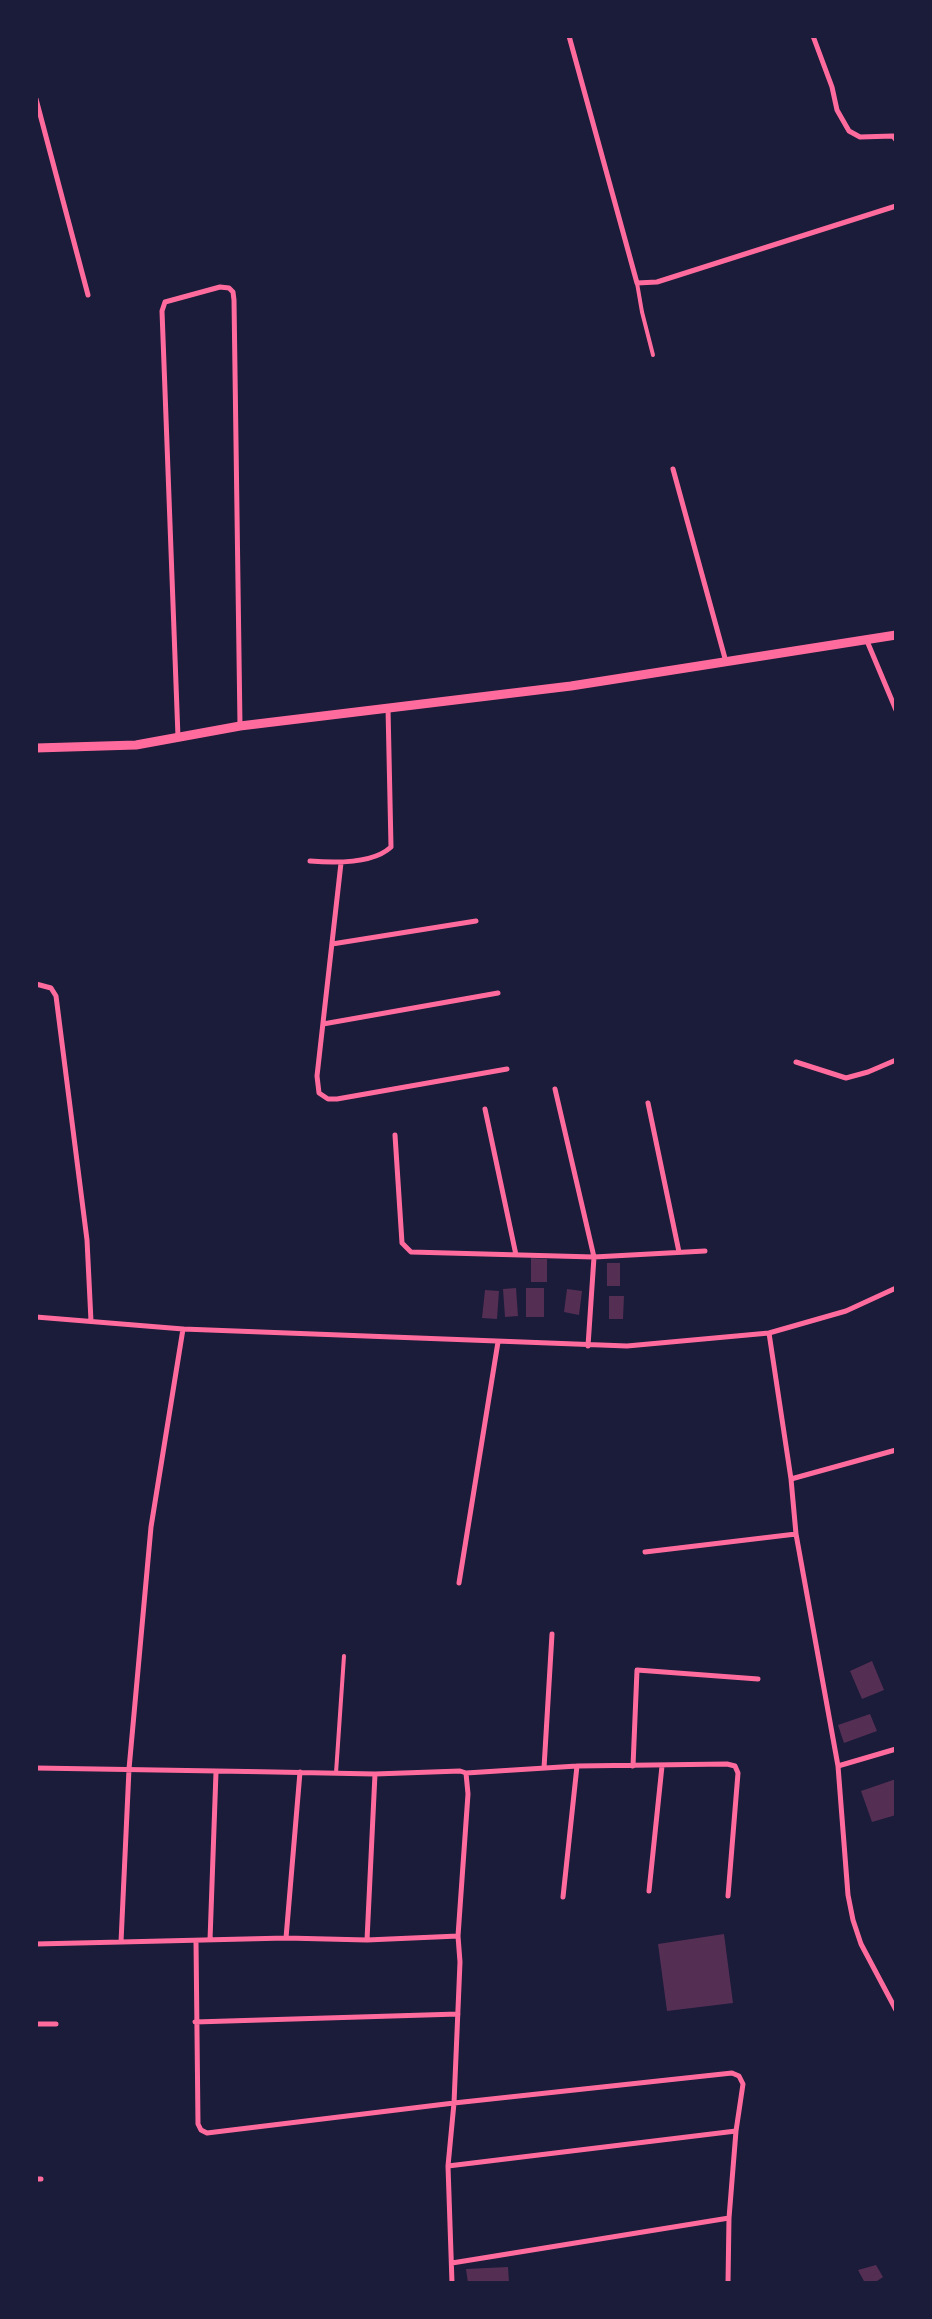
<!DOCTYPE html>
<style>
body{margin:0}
#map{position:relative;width:932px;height:2319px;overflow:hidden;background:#1b1b3a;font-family:"Golos Text",sans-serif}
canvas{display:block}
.frame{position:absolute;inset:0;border:38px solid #1b1b3a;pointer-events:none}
</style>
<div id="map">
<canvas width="932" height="2319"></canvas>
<div class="frame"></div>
</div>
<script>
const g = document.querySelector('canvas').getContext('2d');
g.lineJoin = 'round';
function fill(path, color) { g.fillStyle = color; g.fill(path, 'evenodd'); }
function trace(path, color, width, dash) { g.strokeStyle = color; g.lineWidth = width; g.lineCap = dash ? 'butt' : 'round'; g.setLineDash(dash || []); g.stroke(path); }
fill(new Path2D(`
 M531,1258L547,1259V1282H531Z
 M607,1263H620V1286H607Z
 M516,1288L518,1316L505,1317L503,1289Z
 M526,1288H544V1317H526Z
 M567,1289L582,1291L579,1315L564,1312Z
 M485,1290L499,1291L497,1319L482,1318Z
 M609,1296H624L623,1319H609Z
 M872,1661L884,1690L862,1699L850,1671Z
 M870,1714L877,1731L844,1743L838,1725Z
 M896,1779V1815L872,1822L861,1791Z
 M724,1934L733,2003L667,2011L658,1944Z
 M876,2265L883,2277L874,2283H865L858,2270Z
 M508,2267L509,2283H468L466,2269Z`), '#542f53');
trace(new Path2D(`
 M637,283L642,312L653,355
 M336,1773L344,1656`), '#ff6b9d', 4);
trace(new Path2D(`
 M569,36L637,283L657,282L896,206
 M813,36L832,87L837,110L849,131L860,137L893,136L896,140
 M36,99L88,295
 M673,469L726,662
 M867,641L896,710
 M178,737L162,311L165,302L220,287L229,288L233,292L234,300L240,726
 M310,861C334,863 373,864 391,847L388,708
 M341,863L317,1076L319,1093L328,1099H337L507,1069
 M332,944L476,921
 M36,984L51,988L56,996L87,1240L91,1321
 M323,1024L498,993
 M796,1062L846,1078L868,1072L896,1060
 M555,1089L594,1257L588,1346
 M648,1103L679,1252
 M485,1109L516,1255
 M395,1135L402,1243L411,1252L594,1257L705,1251
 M36,1317L183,1329L627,1346L769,1333L846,1311L896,1288
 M769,1333L791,1479L796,1534L838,1766L848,1895L853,1920L861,1944L896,2010
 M791,1479L896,1450
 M645,1552L796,1534
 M459,1583L498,1342
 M633,1766L637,1670L758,1679
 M838,1766L896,1749
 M36,1768C149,1769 262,1772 375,1774L367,1940L286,1938L121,1942L129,1769L151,1527L183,1329
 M544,1768L552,1634
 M466,1773L577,1766L727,1764L735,1766L738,1773L728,1896
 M375,1774L460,1771L466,1773L468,1794L458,1936
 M649,1891L662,1766
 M563,1897L577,1766
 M286,1938L300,1772
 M210,1940L216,1772
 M367,1940L458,1936L460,1962L454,2103L448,2166L452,2283
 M196,1941L198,2124L201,2130L207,2133L454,2103L732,2073L739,2076L743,2084L736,2131L729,2218L728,2283
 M36,1944L121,1942
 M195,2022L458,2014
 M36,2024H56
 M448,2166L736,2131
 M36,2179H41
 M452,2263L729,2218`), '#ff6b9d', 5);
trace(new Path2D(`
 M36,748L136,745L240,726L571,686L896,635`), '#ff6b9d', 9);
</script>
